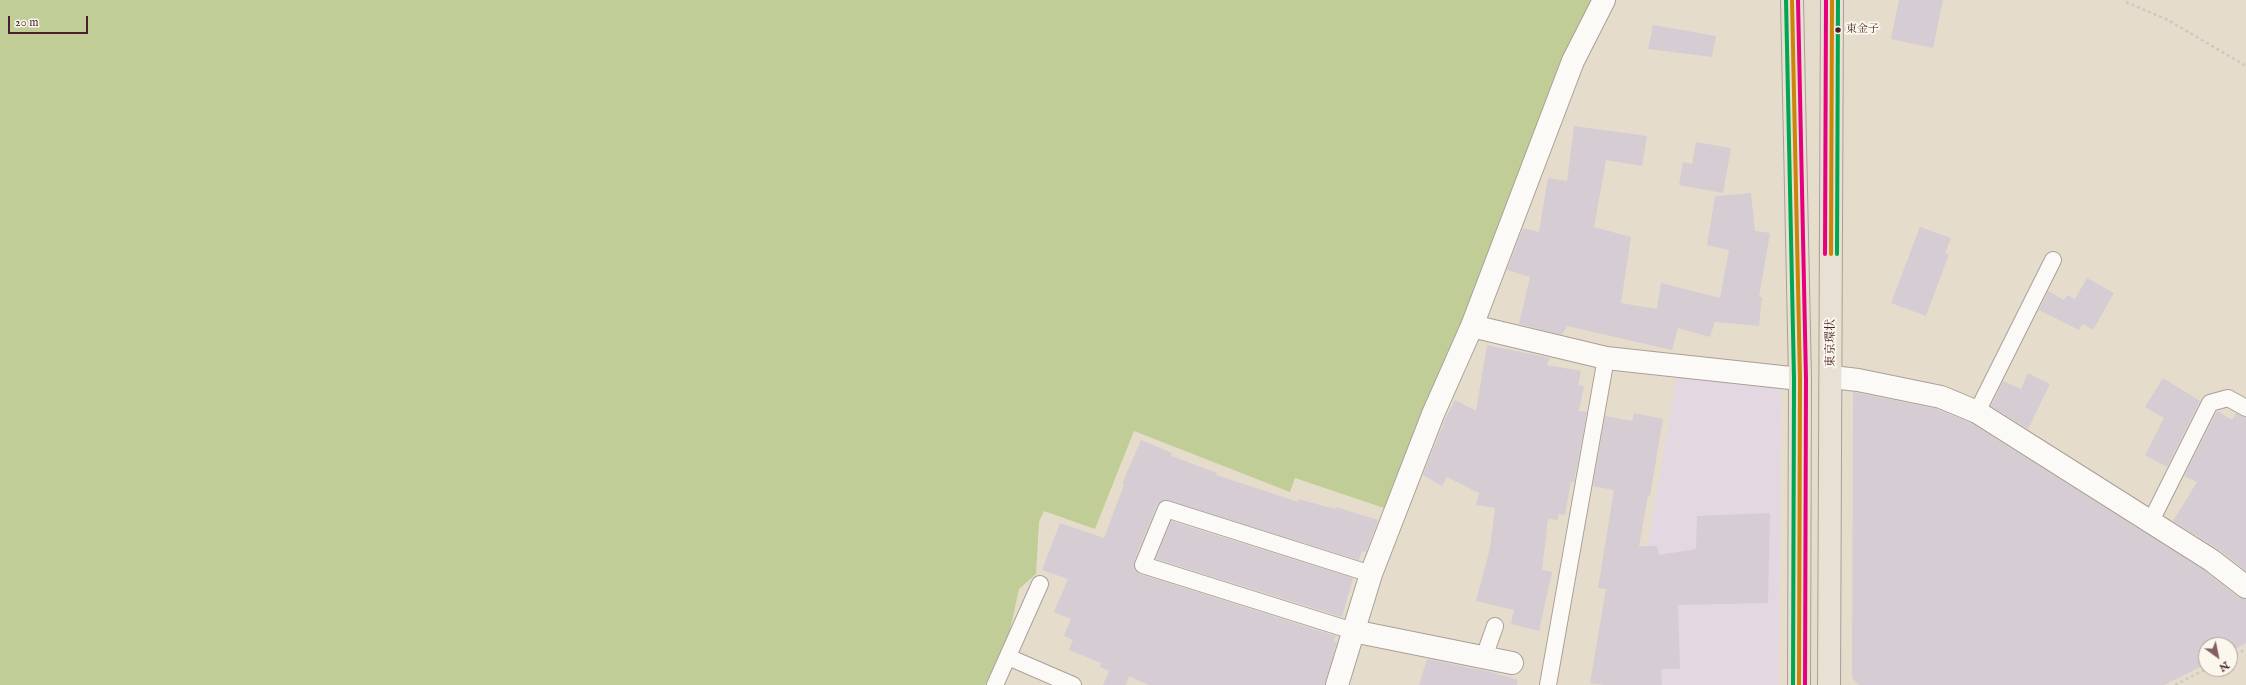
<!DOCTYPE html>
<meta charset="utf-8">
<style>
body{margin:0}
#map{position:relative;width:2246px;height:685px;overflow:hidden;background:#e6dccc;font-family:"IM FELL English",serif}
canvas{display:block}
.north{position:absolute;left:2198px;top:637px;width:40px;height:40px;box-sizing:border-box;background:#fbf7ec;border:1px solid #b4a19f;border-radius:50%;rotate:147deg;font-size:11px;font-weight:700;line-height:16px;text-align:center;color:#4a1f2b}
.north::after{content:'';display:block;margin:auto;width:14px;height:18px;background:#816163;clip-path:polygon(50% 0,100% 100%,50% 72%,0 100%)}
.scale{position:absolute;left:8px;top:16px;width:80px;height:18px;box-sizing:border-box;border:2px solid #4a1f2b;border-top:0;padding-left:5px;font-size:12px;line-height:14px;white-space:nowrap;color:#4a1f2b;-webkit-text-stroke:3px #fbf7ec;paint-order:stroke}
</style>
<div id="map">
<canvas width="2246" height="685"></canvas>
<div class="north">N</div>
<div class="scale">20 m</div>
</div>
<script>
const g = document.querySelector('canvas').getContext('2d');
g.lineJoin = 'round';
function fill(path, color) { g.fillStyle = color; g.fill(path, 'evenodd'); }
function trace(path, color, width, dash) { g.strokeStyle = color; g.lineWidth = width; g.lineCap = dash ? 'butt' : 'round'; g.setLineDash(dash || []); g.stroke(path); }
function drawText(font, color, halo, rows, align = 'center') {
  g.font = font + ' "IM FELL English","Noto Serif JP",serif'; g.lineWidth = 4; g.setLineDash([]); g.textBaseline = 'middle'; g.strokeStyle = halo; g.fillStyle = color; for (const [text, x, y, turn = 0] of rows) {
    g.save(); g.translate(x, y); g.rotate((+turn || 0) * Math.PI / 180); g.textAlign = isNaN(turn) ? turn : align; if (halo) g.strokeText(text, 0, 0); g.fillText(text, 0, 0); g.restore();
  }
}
fill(new Path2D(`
 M1677,375L1781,386L1779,685H1623Z`), '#e3d8e2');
fill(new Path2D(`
 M0,0H1594L1387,509L1295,478L1290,492L1134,431L1095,529L1044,511L1039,522L1036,574L1019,589L1010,630L985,685H0Z`), '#c0cd96');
fill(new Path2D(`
 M1899,0H1943L1933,48L1891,39Z
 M1653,25L1716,36L1712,57L1648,49Z
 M1574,126L1647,136L1642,166L1606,160L1594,227L1631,237L1621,303L1657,309L1661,283L1720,298L1729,250L1707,245L1715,196L1751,193L1755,231L1770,233L1759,297H1762L1759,326L1715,322L1710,337L1678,328L1672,350L1567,326L1562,335L1519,324L1530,277L1507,270L1523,228L1539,232L1548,178L1567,181Z
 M1696,142L1731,148L1723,193L1679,185L1683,162L1692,164Z
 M1920,227L1951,238L1945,253L1949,254L1926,316L1891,303Z
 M2087,278L2114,293L2093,330L2083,324L2079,330L2039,310L2048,291L2064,300L2067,295L2075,299Z
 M1487,345L1550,358L1547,365L1581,371L1578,385L1584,386L1579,411L1587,412L1574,482H1571L1565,515L1558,514V520L1548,519L1542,570L1552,572L1539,631L1511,624L1514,610L1476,601L1490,548L1495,508L1476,505L1479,493L1447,477L1442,486L1423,475L1445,419L1455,400L1476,411Z
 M2028,373L2050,384L2028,429L1991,406L2003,381L2021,389Z
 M2163,378L2200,401L2167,467L2145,455L2164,418L2145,407Z
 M1853,392L1937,409L1971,423L2204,570L2238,597L2246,599V643L2230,652V645H2206V664L2164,685H1859L1852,678Z
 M2217,411L2232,420L2236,413L2246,417V571L2218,549L2173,521L2197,482L2184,476Z
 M1634,413L1663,419L1650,496H1648L1639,546H1657L1659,555L1696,549L1697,516L1770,513L1768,603L1678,605L1680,669H1661L1662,685H1605L1590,683L1606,589L1598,588L1614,490L1593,486L1605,416L1632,421Z
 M1141,440L1172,453L1171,456L1217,473L1216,475L1298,502V499L1335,509L1336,507L1378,520L1366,552L1362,551L1359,560L1165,500L1157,505L1134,561L1136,571L1140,574L1336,636L1334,641L1337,642L1325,685H1149L1129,676L1126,685H1103L1109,671L1100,667L1101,663L1069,650L1073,640L1064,636L1071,619L1054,612L1068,579L1042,570L1060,523L1104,538L1124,485L1122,484Z
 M1171,521L1353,578L1342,617L1156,559Z
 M1427,659L1491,672L1518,680L1517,685H1419Z`), '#d6ccd3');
const lane = new Path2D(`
 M1977,412L2053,260
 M2151,521L2210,403L2228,398L2246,408
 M1353,631L1143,565L1166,509L1371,574
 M1008,657L1073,685
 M1484,657L1495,626
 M995,685L1040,584
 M1548,685L1606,358`);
const street = new Path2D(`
 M1472,326L1606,358L1800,379
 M1832,377L1858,380L1941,397L1977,412L2211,560L2246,587
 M1353,631L1512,663
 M1337,685L1371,574L1433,414L1472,326L1573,61L1604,0`);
const highway = new Path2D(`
 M1792,0L1800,379L1799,685
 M1829,685L1832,0`);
trace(lane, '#aa9f97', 18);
trace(street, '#aa9f97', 24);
trace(highway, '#aa9f97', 24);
trace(new Path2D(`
 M2126,2L2168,20L2246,66
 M2230,657L2246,649
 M2175,685L2206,669`), '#cdc8c5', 2.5, [3, 3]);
trace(lane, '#fbfaf7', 16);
trace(street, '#fbfaf7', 22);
trace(highway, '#e7e0d3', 22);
trace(new Path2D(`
 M1792,0L1800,379L1799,685
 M1831,254L1832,0`), '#cc840b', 4);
trace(new Path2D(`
 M1786,0L1794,379L1793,685
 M1837,254L1838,0`), '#00a651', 4);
trace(new Path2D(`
 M1798,0L1806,379L1805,685
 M1825,254L1826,0`), '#e5007d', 4);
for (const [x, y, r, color] of [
 [1838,30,3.5,"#4a1f2b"]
]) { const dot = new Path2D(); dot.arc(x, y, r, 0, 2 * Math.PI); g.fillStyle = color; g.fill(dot); trace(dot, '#fbf7ec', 1.5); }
drawText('11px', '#4a1f2b', '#fbf7ec', [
 ["東金子",1846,30]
], 'left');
drawText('12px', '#4a1f2b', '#fbf7ec', [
 ["東京環状",1832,343,-90]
]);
</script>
